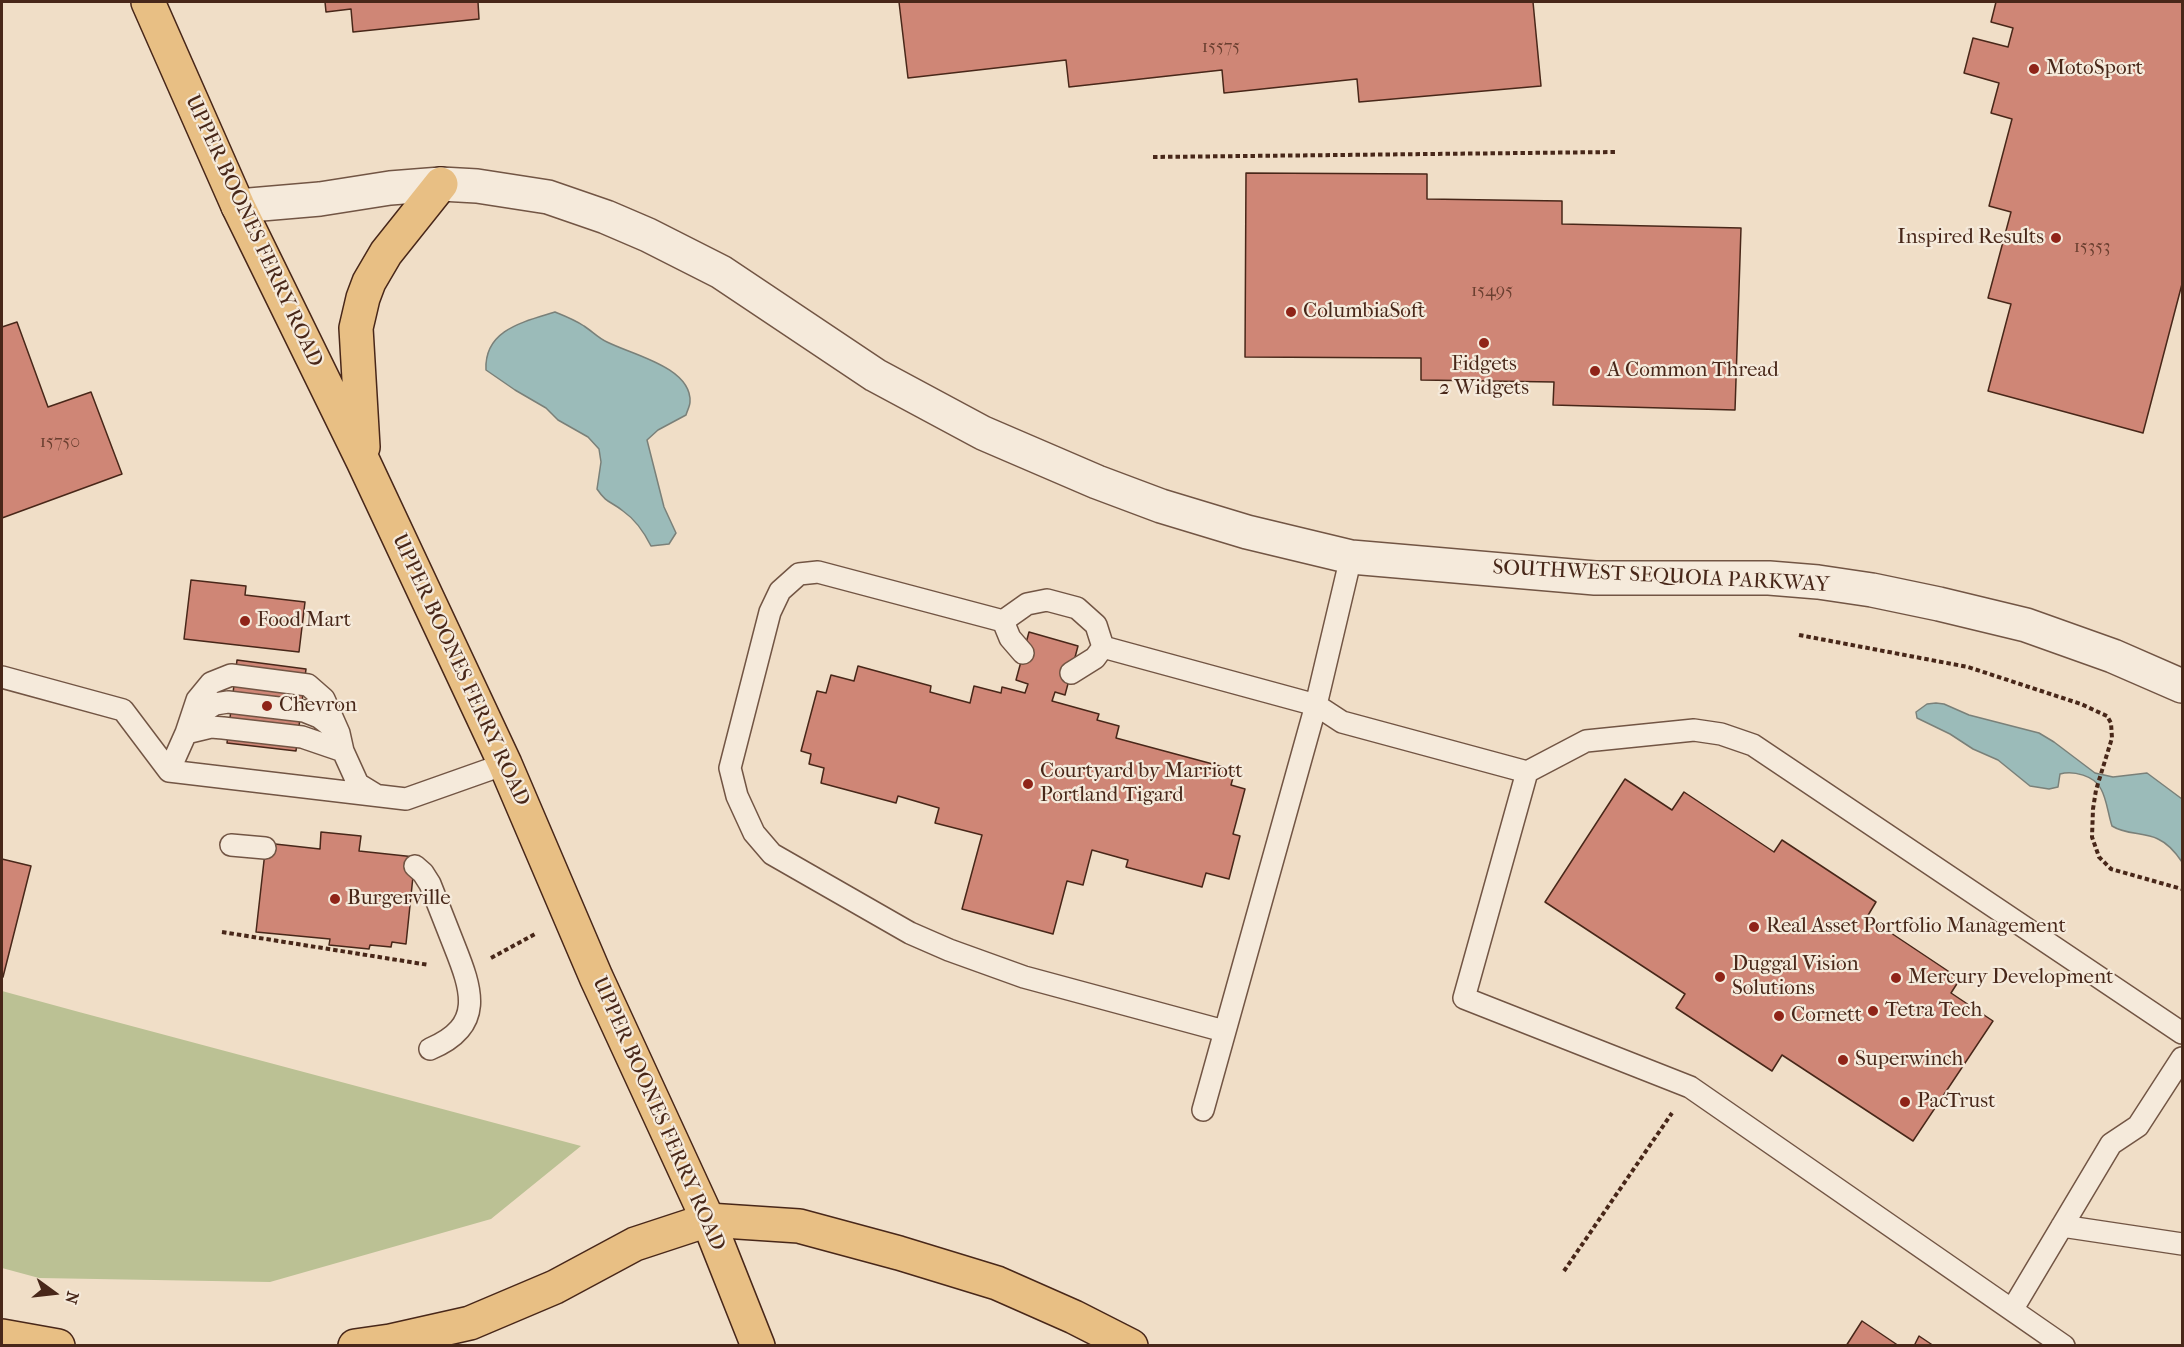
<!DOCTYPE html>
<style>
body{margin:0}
#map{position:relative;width:2184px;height:1347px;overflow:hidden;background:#f0dec7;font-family:"IM FELL French Canon",serif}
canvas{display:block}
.frame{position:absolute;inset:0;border:3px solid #482719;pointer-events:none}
.north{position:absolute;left:24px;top:1263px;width:60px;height:60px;-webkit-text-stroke:4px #f5eadb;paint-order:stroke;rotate:105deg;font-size:16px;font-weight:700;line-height:24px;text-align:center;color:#482719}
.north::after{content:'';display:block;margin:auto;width:21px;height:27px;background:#482719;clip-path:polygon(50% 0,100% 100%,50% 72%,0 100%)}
</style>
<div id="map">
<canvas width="2184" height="1347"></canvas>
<div class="frame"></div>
<div class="north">N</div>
</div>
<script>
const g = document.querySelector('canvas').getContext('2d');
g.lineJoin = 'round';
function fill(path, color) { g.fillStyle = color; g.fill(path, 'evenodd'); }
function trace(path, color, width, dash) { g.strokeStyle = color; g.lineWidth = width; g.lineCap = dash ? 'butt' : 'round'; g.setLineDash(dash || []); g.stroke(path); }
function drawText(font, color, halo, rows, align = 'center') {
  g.font = font + ' "IM FELL French Canon",serif'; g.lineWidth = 4.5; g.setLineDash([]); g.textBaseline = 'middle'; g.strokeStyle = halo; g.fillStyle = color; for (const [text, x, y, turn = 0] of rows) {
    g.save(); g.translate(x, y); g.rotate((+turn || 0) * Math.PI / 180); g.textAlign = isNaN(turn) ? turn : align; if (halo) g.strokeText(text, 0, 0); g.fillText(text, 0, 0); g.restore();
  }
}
fill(new Path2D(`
 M2,991L79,1012L581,1146L491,1219L270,1282L39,1278L2,1268Z`), '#bbc194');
const water = new Path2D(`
 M555,312C565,316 575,320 584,326C592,331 598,338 607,342C630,354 692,367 690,402C690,406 687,411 686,415L658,430L647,440L664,507L676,533L669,544L651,546C644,532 636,520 623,511C611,501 607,504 597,489L601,462L599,449L588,437L558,420L546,408L515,390L486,370C484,330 523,322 555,312Z
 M1936,703L1944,704L1969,715L2039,733L2054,742L2095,773L2113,777L2147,773L2182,799V862C2176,853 2169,844 2158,839C2144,832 2126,835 2112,826C2108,814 2107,800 2101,789C2095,776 2073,770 2060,774L2058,787L2049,789L2030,786L1998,760L1973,749L1950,734L1917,718L1916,712L1927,704Z`);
fill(water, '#9bbbb9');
trace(water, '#7a8079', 1.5);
const building = new Path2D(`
 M325,2H478L479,19L353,32L351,9L326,12Z
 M899,2H1533L1541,86L1359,102L1357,79L1224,93L1222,70L1069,87L1066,60L908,78Z
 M1996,2H2182V284L2143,433L1988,391L2011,304L1988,298L2011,212L1989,206L2012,119L1991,113L1999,83L1964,73L1973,38L2008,47L2013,28L1991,22Z
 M1246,173L1427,174V199L1562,201V224L1741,228L1735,410L1553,405L1554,382L1421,380V358L1245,357Z
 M17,322L48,407L91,392L122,474L2,518V327Z
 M191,580L246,586L245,595L305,602L299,652L184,639Z
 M1029,632L1078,646L1065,695L1055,692L1052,701L1099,714L1097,720L1119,726L1116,738L1235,770L1231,785L1245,789L1233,834L1240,836L1229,879L1206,873L1202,887L1126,867L1128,860L1092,850L1083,885L1067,881L1053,934L962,909L982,835L935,823L939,808L898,796L896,803L821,783L824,768L809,764L811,754L801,751L817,691L826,693L831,675L854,681L858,666L931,686L930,692L970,703L974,686L1001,693L1002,687L1025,693L1028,684L1016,680Z
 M237,660L306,669L296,751L227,743Z
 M1625,779L1672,810L1684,792L1774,852L1782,840L1876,902L1867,917L1960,979L1951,993L1993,1021L1913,1141L1782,1055L1772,1071L1676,1008L1685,994L1545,902Z
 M321,832L361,836L359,851L415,857L406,944L392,942L391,947L370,945L369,949L329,945L330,939L256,932L266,843L320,849Z
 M2,859L31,866L3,977H2Z
 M1862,1321L1899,1346H1846Z
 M1919,1336L1934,1346H1914Z`);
fill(building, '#cf8676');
trace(building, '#482719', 1.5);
const service = new Path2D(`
 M1003,621L818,572L799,574L780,591L770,612L730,768L737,796L754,833L772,854L910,933L949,950L1024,977L1224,1031
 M1003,621L1027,604L1047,600L1077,608L1096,625L1103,647
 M1003,621L1010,638L1023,653
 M1103,647L1316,705L1342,722L1527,772L1586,741L1694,730L1721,734L1753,745L2182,1033
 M1071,673L1095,658L1103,647
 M2,677L123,710L169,771L406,799L505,764
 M186,733L197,700L211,683L231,675L308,685L324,699L339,733L343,751L358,784L376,795
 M186,733L211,727L223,728L302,737L343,751
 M169,771L186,733L199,714L215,704L228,702L304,711L319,717L337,731
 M1527,772L1464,998L1690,1087L2064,1346
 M231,845L265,848
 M415,866L423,873L430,884C438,904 446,925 454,945C472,990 485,1026 430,1049
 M1203,1110L1316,705L1351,557
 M2062,1226L2182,1244
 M2012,1310L2111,1144L2138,1126L2182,1058`);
const tertiary = new Path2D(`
 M238,206L320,199L390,188L441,184L477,186L548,197L606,217L648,235L721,272L875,375L983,433L1097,482L1161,506L1247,532L1351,557L1595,578H1769L1818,582L1872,590L1939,604L2026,625L2113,656L2182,686`);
const primary = new Path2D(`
 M148,2L238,206L363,461L505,764L596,977L708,1220L758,1346
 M363,447L356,328L363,298L369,282L386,253L441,184`);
const motorway = new Path2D(`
 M2,1336L58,1346
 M355,1346L390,1341L470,1323L555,1287L635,1244L708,1220L799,1226L899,1253L997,1283L1074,1317L1131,1346`);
trace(service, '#725544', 24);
trace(tertiary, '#725544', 36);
trace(primary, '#482719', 36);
trace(motorway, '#482719', 36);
trace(new Path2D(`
 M1153,157L1615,152
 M1799,635L1968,667L2081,704L2107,716L2111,723L2112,738L2096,790L2093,809L2092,837L2099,857L2111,869L2182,889
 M222,932L429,965
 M491,958L537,933
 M1564,1271L1672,1113`), '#482719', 4, [4.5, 3]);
trace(service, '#f5eadb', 21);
trace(tertiary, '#f5eadb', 33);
trace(primary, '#e8bf84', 33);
trace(motorway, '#e8bf84', 33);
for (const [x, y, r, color] of [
 [2034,69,6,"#8f2418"],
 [2056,238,6,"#8f2418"],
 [1291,312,6,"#8f2418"],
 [1484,343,6,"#8f2418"],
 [1595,371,6,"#8f2418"],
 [245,621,6,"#8f2418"],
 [267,706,6,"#8f2418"],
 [1028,784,6,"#8f2418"],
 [335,899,6,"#8f2418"],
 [1754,927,6,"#8f2418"],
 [1720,977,6,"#8f2418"],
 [1896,978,6,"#8f2418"],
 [1873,1011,6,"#8f2418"],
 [1779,1016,6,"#8f2418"],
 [1843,1060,6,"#8f2418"],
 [1905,1102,6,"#8f2418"]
]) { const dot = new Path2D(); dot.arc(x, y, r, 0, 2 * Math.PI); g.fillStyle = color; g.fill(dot); trace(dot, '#f5eadb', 2); }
drawText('18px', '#6a3f30', null, [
 ["15575",1221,48],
 ["15353",2092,248],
 ["15495",1492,292],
 ["15750",60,443]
]);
drawText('21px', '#482719', '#f5eadb', [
 ["MotoSport",2046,69],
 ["Inspired Results",2044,238,"right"],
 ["ColumbiaSoft",1303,312],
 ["Fidgets",1484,365,"center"],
 ["2 Widgets",1484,389,"center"],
 ["A Common Thread",1607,371],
 ["Food Mart",257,621],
 ["Chevron",279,706],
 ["Courtyard by Marriott",1040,772],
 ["Portland Tigard",1040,796],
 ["Burgerville",347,899],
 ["Real Asset Portfolio Management",1766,927],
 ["Duggal Vision",1732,965],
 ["Solutions",1732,989],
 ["Mercury Development",1908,978],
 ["Tetra Tech",1885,1011],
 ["Cornett",1791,1016],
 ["Superwinch",1855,1060],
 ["PacTrust",1917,1102]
], 'left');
drawText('21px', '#482719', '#f5eadb', [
 ["UPPER BOONES FERRY ROAD",253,231,65],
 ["SOUTHWEST SEQUOIA PARKWAY",1661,577,3],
 ["UPPER BOONES FERRY ROAD",460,670,65],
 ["UPPER BOONES FERRY ROAD",658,1114,66]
]);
</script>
